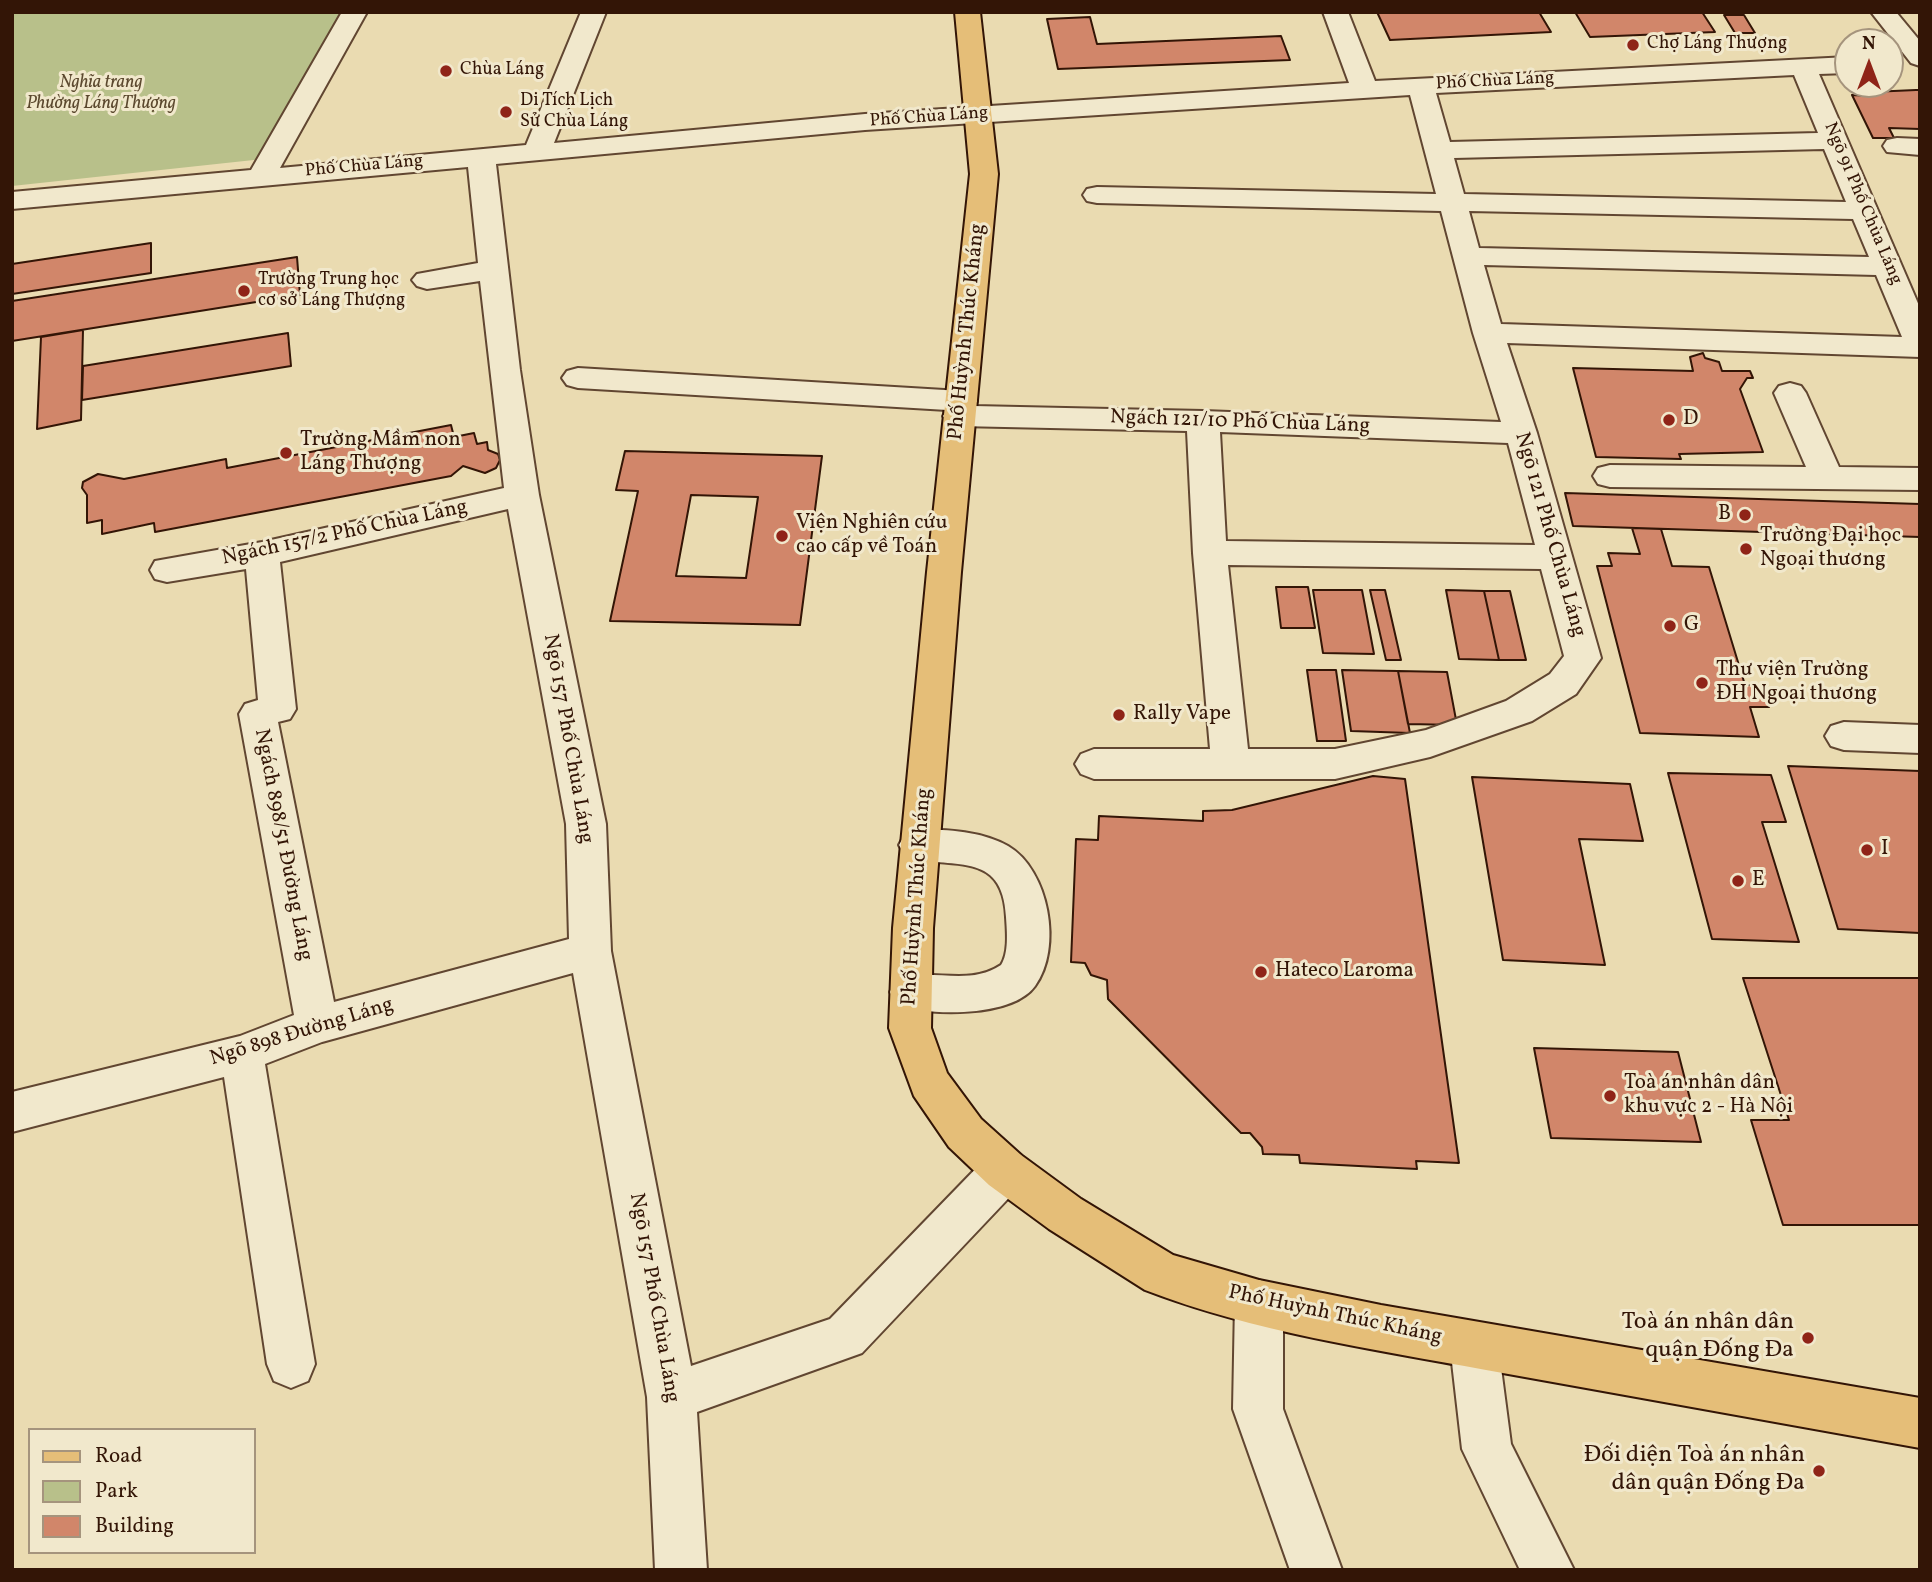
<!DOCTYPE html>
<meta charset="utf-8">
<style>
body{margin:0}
#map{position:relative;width:1932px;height:1582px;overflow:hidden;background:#eadbb1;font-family:Vollkorn,serif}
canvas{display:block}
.frame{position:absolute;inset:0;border:14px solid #331506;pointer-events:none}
.legend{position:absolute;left:28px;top:1428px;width:228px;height:126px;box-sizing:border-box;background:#f1e8cc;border:2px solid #a5947d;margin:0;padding:9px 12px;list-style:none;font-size:21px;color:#331506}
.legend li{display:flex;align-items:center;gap:14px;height:35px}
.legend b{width:35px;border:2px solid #a5947d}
.north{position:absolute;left:1834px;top:28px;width:70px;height:70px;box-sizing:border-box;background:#f1e8cc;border:2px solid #a5947d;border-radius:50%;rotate:0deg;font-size:19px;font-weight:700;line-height:28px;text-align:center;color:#331506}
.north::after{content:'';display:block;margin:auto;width:24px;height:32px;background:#8f2418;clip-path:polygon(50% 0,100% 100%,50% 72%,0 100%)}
</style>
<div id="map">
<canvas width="1932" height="1582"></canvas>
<div class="frame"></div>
<ul class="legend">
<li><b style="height:9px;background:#e5be78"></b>Road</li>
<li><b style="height:19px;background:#b8c08a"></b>Park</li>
<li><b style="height:19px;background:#d1866a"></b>Building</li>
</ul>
<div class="north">N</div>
</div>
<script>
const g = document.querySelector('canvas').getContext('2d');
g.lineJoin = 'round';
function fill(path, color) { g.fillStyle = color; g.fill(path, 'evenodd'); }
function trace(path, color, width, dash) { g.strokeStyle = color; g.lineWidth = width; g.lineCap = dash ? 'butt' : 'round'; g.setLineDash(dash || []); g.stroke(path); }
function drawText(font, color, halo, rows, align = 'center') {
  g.font = font + ' Vollkorn,serif'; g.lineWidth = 6; g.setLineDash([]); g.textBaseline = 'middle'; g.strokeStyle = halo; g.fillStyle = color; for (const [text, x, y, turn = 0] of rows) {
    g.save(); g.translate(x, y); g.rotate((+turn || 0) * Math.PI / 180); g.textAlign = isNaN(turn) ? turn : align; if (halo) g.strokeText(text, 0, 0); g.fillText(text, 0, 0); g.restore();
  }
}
fill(new Path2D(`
 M12,12H346L263,159L12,186Z`), '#b8c08a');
const building = new Path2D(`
 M1377,12H1539L1551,32L1390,40Z
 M1575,12H1702L1715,32L1590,37Z
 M1724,15H1744L1755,33H1735Z
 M1090,17L1097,44L1281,36L1290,60L1058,69L1047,19Z
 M1916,90H1920V129L1889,128L1894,138H1873L1852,95L1873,96L1871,92Z
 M151,243V273L12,294V264Z
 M297,257L300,295L12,341V301Z
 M83,330L81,420L37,429L41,337Z
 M288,333L291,366L82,400L83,366Z
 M1703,353L1705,358L1719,362L1722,371H1750L1753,378H1747L1740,389L1763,452L1679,454L1681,459L1596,457L1573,368L1693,371L1690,357Z
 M451,425L454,437L474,433L477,444L487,442L488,450L498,454L500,460L496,468L485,473L463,466L451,476L155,532L154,523L102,534V520L87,523V495L82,488L83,482L98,474L124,479L226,459L227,468Z
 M625,451L822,456L800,625L610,621L638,491L616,490ZM691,495L758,497L746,578L676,576Z
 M1565,493L1920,504V537L1573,526Z
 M1632,528L1661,529L1672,566L1709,567L1745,685H1762L1769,707H1750L1759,737L1640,733L1597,566H1612L1608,553L1640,554Z
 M1276,587H1308L1315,628H1281Z
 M1313,590H1362L1374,654L1323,653Z
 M1370,590H1385L1401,660H1386Z
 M1446,590L1484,591L1499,660L1459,659Z
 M1484,591H1510L1526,660H1499Z
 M1307,670H1336L1346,741H1317Z
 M1342,670L1398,671L1410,733L1351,731Z
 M1398,671L1447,672L1457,725L1408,724Z
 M1788,766L1920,771V933L1838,929Z
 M1668,773L1771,775L1786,822H1762L1799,942L1712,939Z
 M1373,776L1405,779L1459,1163L1416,1161L1417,1169L1300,1163L1299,1155L1263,1154L1262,1147L1250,1133H1241L1108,999L1107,980L1091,975L1085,963L1071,962L1076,839L1098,840L1099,816L1203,821V811L1232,810Z
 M1472,777L1630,784L1643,841L1579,839L1605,965L1503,960Z
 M1743,978H1920V1225H1783L1751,1120H1789Z
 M1534,1048L1678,1052L1701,1142L1551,1138Z`);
fill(building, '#d1866a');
trace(building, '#331506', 2);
const minor = new Path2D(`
 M342,12H367L280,168L526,145L581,12H606L554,143L865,114L1349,83L1323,12H1348L1375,81L1848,57V73L1819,74L1920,308V357L1507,343L1537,433L1601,658L1576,694L1532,721L1430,757L1335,779H1094L1081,774L1075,764L1081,754L1094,749H1210L1193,553L1187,431L959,426L948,423L943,416L947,410L578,388L567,385L562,378L567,371L578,368L961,391L972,394L977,401L974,406L1203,411L1501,422L1473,333L1441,211L1097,203L1087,201L1083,195L1087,189L1097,187L1436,194L1410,95L865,130L496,164L520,370L539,495L606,824L611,951L691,1366L830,1319L989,1155L1005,1149L1021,1155L1028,1170L1021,1185L862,1353L697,1412L707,1570H655L647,1397L573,973L322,1042L265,1064L315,1364L308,1381L291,1388L274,1381L267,1364L224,1077L12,1132V1092L240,1036L294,1015L239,714L245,704L258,700L246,569L167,582L155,579L150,570L155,561L262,542L504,488L480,281L427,289L417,286L412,280L417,274L478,263L468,167L12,209V192L251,170ZM1794,75L1818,133L1450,142L1436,93ZM1824,149L1846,202L1464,194L1454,158ZM1469,211L1853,219L1869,257L1479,248ZM1484,265L1876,275L1902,337L1501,324ZM1220,432L1508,443L1535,545L1226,541ZM508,509L566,824L569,939L334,1002L278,722L290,719L296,709L280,562ZM1228,565L1541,569L1564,656L1550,674L1506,701L1426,730L1335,749H1248Z
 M1871,12H1896L1920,41V66L1911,63Z
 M1897,138L1920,139V155L1887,152L1883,146L1887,140Z
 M1790,383L1801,386L1806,393L1839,467L1920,468V490L1610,487L1598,484L1593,476L1598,468L1610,465L1806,467L1774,393L1779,386Z
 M1844,722L1920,725V753L1844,750L1831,746L1825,736L1831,726Z
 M919,829C949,830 981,831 1008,846C1049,870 1063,948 1035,986C1012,1018 928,1016 896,1005L890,992L896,979C931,967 968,987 1001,965C1009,953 1007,932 1006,917C1003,848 950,871 905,856L899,845L905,834Z
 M1259,1280L1276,1287L1283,1303V1409L1342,1570H1290L1233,1409L1235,1303L1242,1287Z
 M1474,1322L1491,1328L1498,1345L1511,1444L1574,1570H1520L1462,1449L1450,1345L1457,1328Z`);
const major = new Path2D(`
 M955,12H980L998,174L961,572L933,928L931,1028L947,1073L981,1119L1021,1155L1081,1199L1173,1255L1259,1280L1381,1305L1920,1398V1448C1775,1422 1631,1396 1486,1370C1372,1349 1254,1332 1145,1290L1049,1229L989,1185L949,1147L914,1096L889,1028L893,928L927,572L970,174Z`);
trace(minor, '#614631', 4);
trace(major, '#331506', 4);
fill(minor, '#f1e8cc');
fill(major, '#e5be78');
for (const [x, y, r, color] of [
 [1633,45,7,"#8f2418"],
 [446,71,7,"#8f2418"],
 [506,112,7,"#8f2418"],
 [244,291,7,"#8f2418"],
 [1669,420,7,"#8f2418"],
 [286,453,7,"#8f2418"],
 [1745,515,7,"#8f2418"],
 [782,536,7,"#8f2418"],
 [1746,549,7,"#8f2418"],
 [1670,626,7,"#8f2418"],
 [1702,683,7,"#8f2418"],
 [1119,715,7,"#8f2418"],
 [1867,850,7,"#8f2418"],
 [1738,881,7,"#8f2418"],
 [1261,972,7,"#8f2418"],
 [1610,1096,7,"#8f2418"],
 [1808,1338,7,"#8f2418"],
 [1819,1471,7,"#8f2418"]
]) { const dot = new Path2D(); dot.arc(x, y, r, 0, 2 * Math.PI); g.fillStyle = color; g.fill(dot); trace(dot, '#f1e8cc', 2.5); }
drawText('18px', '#331506', '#f1e8cc', [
 ["Chợ Láng Thượng",1647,45],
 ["Chùa Láng",460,71],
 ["Di Tích Lịch",520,102],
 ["Sử Chùa Láng",520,123],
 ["Trường Trung học",258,281],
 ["cơ sở Láng Thượng",258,302]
], 'left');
drawText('18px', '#331506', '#f1e8cc', [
 ["Phố Chùa Láng",1495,82,-3],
 ["Phố Chùa Láng",929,118,-4],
 ["Phố Chùa Láng",364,167,-5],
 ["Ngõ 91 Phố Chùa Láng",1862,204,67]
]);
drawText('italic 18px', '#5b482e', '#f1e8cc', [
 ["Nghĩa trang",101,84],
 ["Phường Láng Thượng",101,105]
]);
drawText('21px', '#331506', '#f1e8cc', [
 ["Phố Huỳnh Thúc Kháng",968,332,-84],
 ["Ngách 121/10 Phố Chùa Láng",1240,423,2],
 ["Ngách 157/2 Phố Chùa Láng",345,534,-12],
 ["Ngõ 121 Phố Chùa Láng",1549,535,74],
 ["Ngõ 157 Phố Chùa Láng",567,739,80],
 ["Ngách 898/51 Đường Láng",282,845,79],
 ["Phố Huỳnh Thúc Kháng",918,897,-86],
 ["Ngõ 898 Đường Láng",302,1033,-17],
 ["Ngõ 157 Phố Chùa Láng",653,1298,80],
 ["Phố Huỳnh Thúc Kháng",1335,1316,12]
]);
drawText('21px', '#331506', '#f1e8cc', [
 ["D",1683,420],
 ["Trường Mầm non",300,441],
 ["Láng Thượng",300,465],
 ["B",1731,515,"right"],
 ["Viện Nghiên cứu",796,524],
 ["cao cấp về Toán",796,548],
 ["Trường Đại học",1760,537],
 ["Ngoại thương",1760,561],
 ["G",1684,626],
 ["Thư viện Trường",1716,671],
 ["ĐH Ngoại thương",1716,695],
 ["Rally Vape",1133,715],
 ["I",1881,850],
 ["E",1752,881],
 ["Hateco Laroma",1275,972],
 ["Toà án nhân dân",1624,1084],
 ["khu vực 2 - Hà Nội",1624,1108]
], 'left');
drawText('24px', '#331506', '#f1e8cc', [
 ["Toà án nhân dân",1794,1324],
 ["quận Đống Đa",1794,1352],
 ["Đối diện Toà án nhân",1805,1457],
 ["dân quận Đống Đa",1805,1485]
], 'right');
</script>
